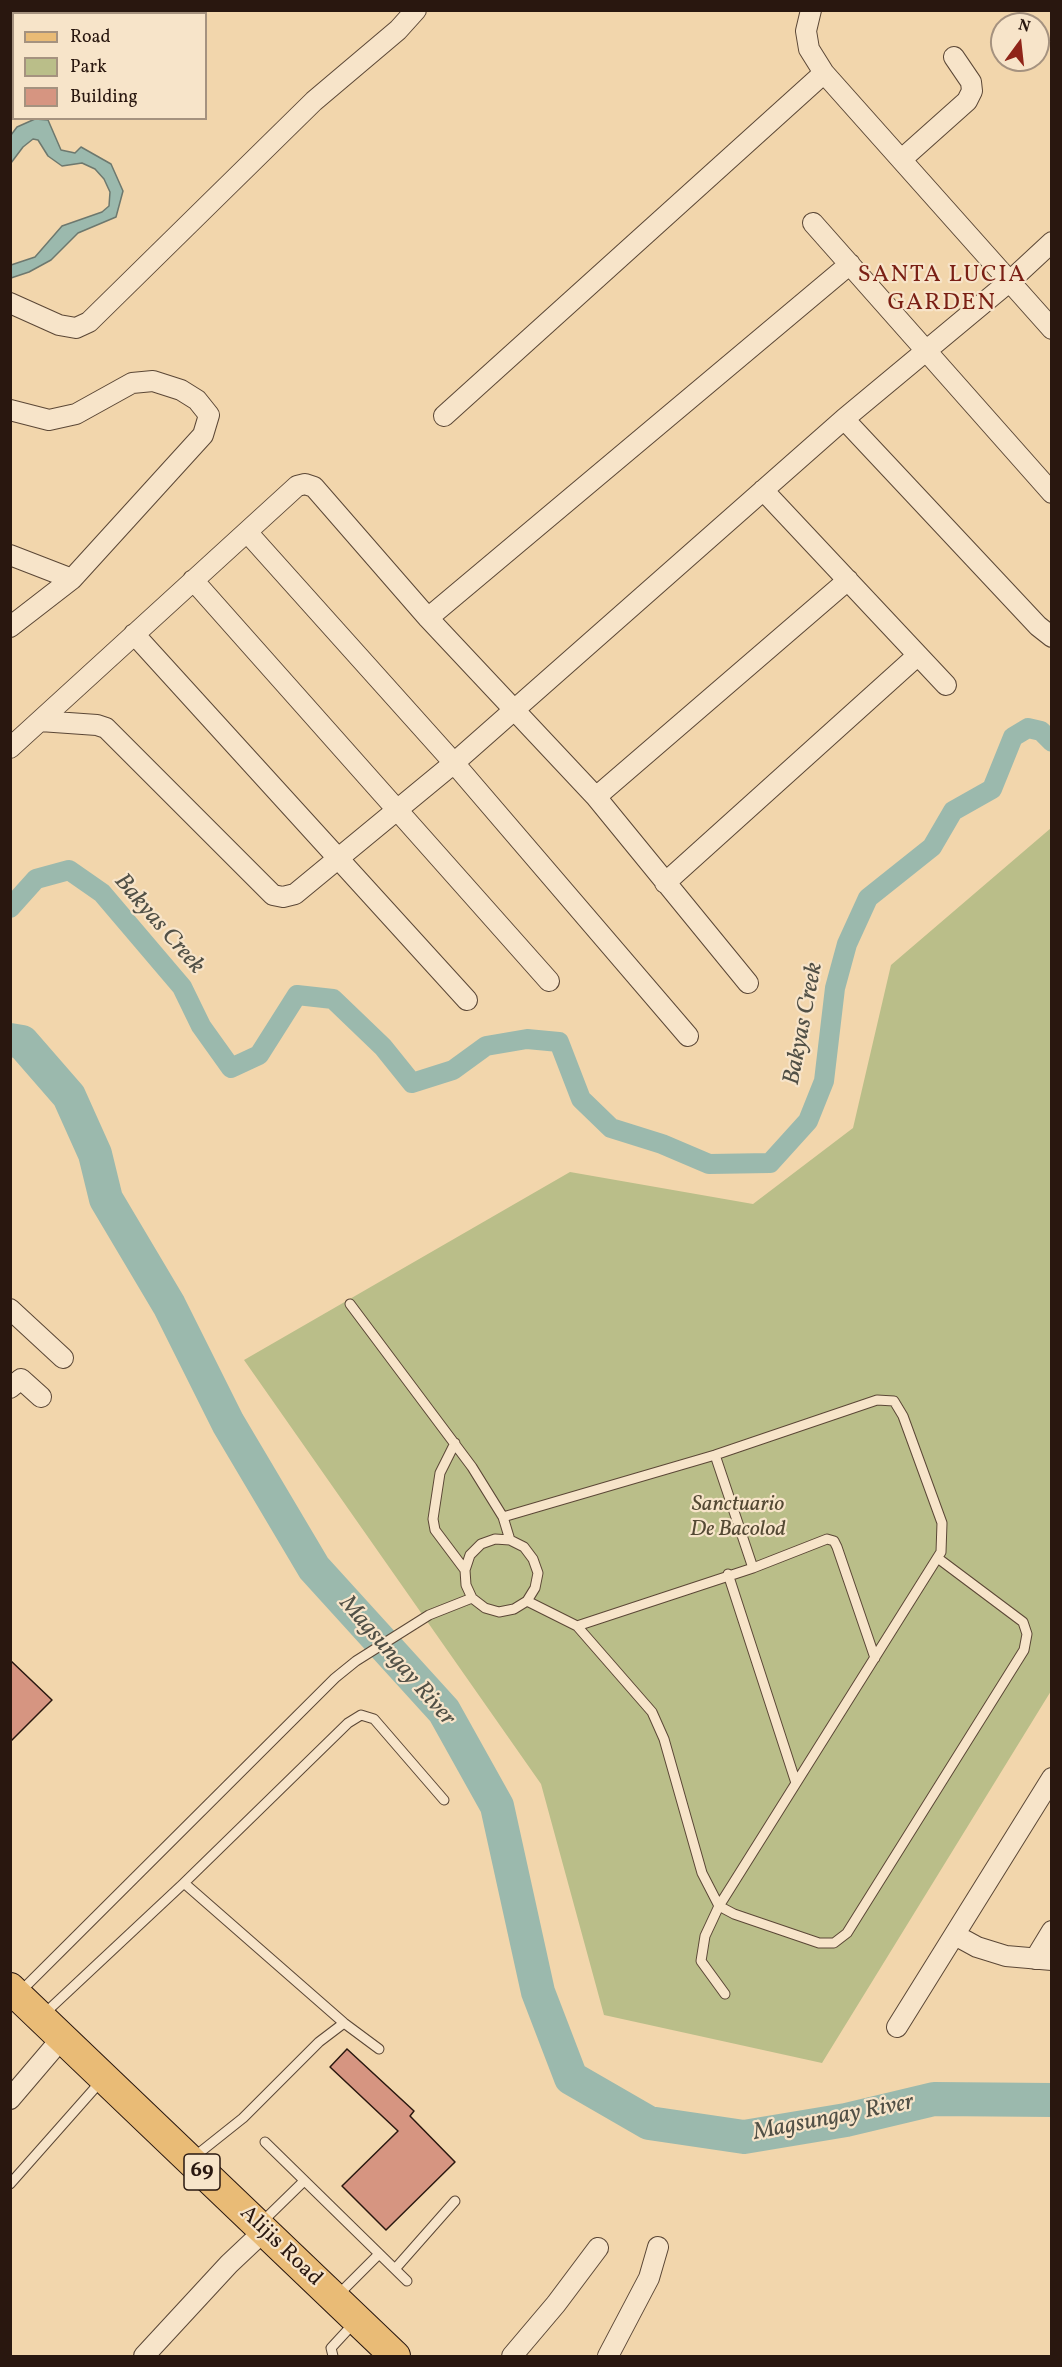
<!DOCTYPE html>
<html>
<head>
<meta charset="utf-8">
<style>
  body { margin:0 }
  #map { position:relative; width:1062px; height:2367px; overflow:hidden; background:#f2d6ac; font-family:Vollkorn,serif }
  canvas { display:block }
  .frame { position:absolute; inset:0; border:12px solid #29170f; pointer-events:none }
  .legend { position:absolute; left:12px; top:12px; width:195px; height:108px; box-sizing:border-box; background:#f7e4c9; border:2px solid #a5927f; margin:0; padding:8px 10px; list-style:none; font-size:18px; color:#29170f }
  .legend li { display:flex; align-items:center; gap:12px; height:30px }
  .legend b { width:30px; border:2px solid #a5927f }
  .north { position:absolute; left:990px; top:12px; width:60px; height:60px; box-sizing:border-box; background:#f7e4c9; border:2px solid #a5927f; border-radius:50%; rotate:15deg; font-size:16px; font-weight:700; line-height:24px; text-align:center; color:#29170f }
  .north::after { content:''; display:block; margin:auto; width:21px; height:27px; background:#8f2418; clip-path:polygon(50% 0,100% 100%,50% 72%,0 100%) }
</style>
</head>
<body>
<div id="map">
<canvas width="1062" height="2367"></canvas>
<div class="frame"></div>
<ul class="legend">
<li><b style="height:8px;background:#e9bb76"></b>Road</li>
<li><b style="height:16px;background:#babe89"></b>Park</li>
<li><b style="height:16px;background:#d69581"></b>Building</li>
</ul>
<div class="north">N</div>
</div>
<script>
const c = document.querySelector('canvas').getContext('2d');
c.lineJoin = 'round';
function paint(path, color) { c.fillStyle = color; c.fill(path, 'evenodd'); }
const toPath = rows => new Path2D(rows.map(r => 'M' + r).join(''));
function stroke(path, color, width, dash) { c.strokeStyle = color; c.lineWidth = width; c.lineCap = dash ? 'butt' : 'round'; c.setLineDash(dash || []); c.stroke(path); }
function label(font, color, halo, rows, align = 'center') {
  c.font = font + ' Vollkorn,serif'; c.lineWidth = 4.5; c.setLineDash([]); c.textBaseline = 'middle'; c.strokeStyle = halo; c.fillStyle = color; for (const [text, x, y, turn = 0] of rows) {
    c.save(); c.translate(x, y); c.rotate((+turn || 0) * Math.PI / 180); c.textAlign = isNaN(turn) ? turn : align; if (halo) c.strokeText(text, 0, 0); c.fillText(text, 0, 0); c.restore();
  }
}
paint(toPath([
  [1051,828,1051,1691,822,2063,604,2015,541,1784,244,1360,570,1172,753,1204,853,1128,891,965]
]), '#babe89');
const water = toPath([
  [35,119,48,120,61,150,75,153,81,147,111,164,123,191,116,217,78,233,51,260,29,272,11,278,11,265,35,257,62,226,102,212,109,206,110,192,104,179,95,169,82,163,62,166,48,156,38,140,33,139,23,147,11,163,11,135,17,127,35,119]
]);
paint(water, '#9bb9ad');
stroke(water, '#6d786e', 1.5);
stroke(toPath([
  [10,908,36,879,69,870,102,893,182,987,201,1026,231,1068,259,1055,297,995,333,999,383,1047,412,1083,453,1070,486,1046,527,1039,559,1042,581,1099,611,1128,662,1144,709,1164,770,1163,808,1121,824,1081,835,988,847,944,868,898,932,847,953,811,992,789,1013,737,1028,728,1041,731,1052,742]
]), '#9bb9ad', 20);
stroke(toPath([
  [10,1040,22,1042,69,1096,95,1154,106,1199,169,1305,228,1423,314,1568,444,1711,497,1806,538,1992,571,2078,649,2123,744,2137,846,2120,934,2099,1052,2100]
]), '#9bb9ad', 34);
const building = toPath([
  [10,1660,52,1700,10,1742,10,1660],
  [347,2049,414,2111,410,2116,455,2162,386,2230,342,2186,398,2131,330,2067,347,2049]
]);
paint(building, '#d69581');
stroke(building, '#29170f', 1.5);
const lane = toPath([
  [350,1304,472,1467,503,1517,510,1540],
  [455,1443,440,1473,433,1519,435,1530,465,1570,466,1585,472,1598,485,1608,499,1612,514,1609,527,1601,535,1588,538,1573,533,1559,524,1547,510,1540,495,1539,481,1544,470,1555,465,1570],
  [715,1455,753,1568],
  [503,1517,715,1455,877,1400,894,1401,903,1416,942,1523,941,1552,719,1906,705,1936,701,1961,725,1994],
  [728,1574,796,1783],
  [527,1601,577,1626,652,1712,664,1739,702,1873,719,1906,734,1914,819,1943,834,1943,847,1933,1024,1650,1027,1634,1023,1622,939,1559],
  [577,1626,753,1568,827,1539,834,1541,837,1547,875,1658],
  [184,1883,348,1723,361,1715,374,1719,444,1800],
  [21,1991,335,1678,356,1661,429,1615,472,1598],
  [44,2014,184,1883,344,2023,379,2049],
  [265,2142,407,2281],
  [194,2157,243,2118,319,2042,344,2023],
  [10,2184,102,2080],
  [262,2222,303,2182],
  [395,2269,455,2201],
  [338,2295,379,2254],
  [333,2356,331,2348,355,2322]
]);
const street = toPath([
  [811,10,806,31,809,49,824,73,1052,329],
  [902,159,967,101,972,91,971,82,954,57],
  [813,223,1052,493],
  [10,303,59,325,76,328,89,322,314,101,398,30,416,10],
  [10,410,49,420,76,414,132,383,153,381,181,390,197,400,209,415,203,435,72,579,10,627],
  [444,416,824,73],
  [844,419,1038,626,1052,637],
  [763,490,946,685],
  [247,532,454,763,688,1036],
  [10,555,72,579],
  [193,580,549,981],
  [428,618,850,264],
  [134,634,467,1000],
  [40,721,97,725,106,728,273,895,283,897,295,894,454,763,844,419,1010,281,1052,242],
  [10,748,297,486,305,484,314,487,428,618,596,797,748,983],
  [596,797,848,580],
  [665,883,917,656],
  [10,1309,63,1358],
  [10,1388,21,1379,41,1397],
  [955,1935,977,1947,1006,1956,1052,1960],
  [1035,1959,1052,1931],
  [897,2027,1052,1778],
  [10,2099,62,2038],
  [144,2356,229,2264,264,2231],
  [512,2356,556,2304,598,2248],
  [608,2356,649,2278,658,2247]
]);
const primary = toPath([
  [10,1988,395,2356]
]);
stroke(lane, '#5b4736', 11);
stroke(street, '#5b4736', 22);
stroke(primary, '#29170f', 32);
stroke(lane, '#f7e4c9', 9);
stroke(street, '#f7e4c9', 20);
stroke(primary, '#e9bb76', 30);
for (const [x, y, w] of [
  [202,2172,36]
]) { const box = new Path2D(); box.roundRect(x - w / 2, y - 18, w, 36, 4.5); c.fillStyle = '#f7e4c9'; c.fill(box); stroke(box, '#29170f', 1.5); }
label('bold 21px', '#29170f', null, [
  ["69",202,2172]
]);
label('italic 22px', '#544934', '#f7e4c9', [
  ["Sanctuario",738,1506],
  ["De Bacolod",738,1531]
]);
label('22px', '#29170f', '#f7e4c9', [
  ["Alijis Road",280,2247,44]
]);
c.letterSpacing = '1.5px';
label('24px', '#7a1f14', '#f7e4c9', [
  ["SANTA LUCIA",942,277],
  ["GARDEN",942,305]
]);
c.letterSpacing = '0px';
label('italic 24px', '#515046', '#f7e4c9', [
  ["Bakyas Creek",158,925,49],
  ["Bakyas Creek",805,1024,-79],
  ["Magsungay River",396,1662,49],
  ["Magsungay River",834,2119,-11]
]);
</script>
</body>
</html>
